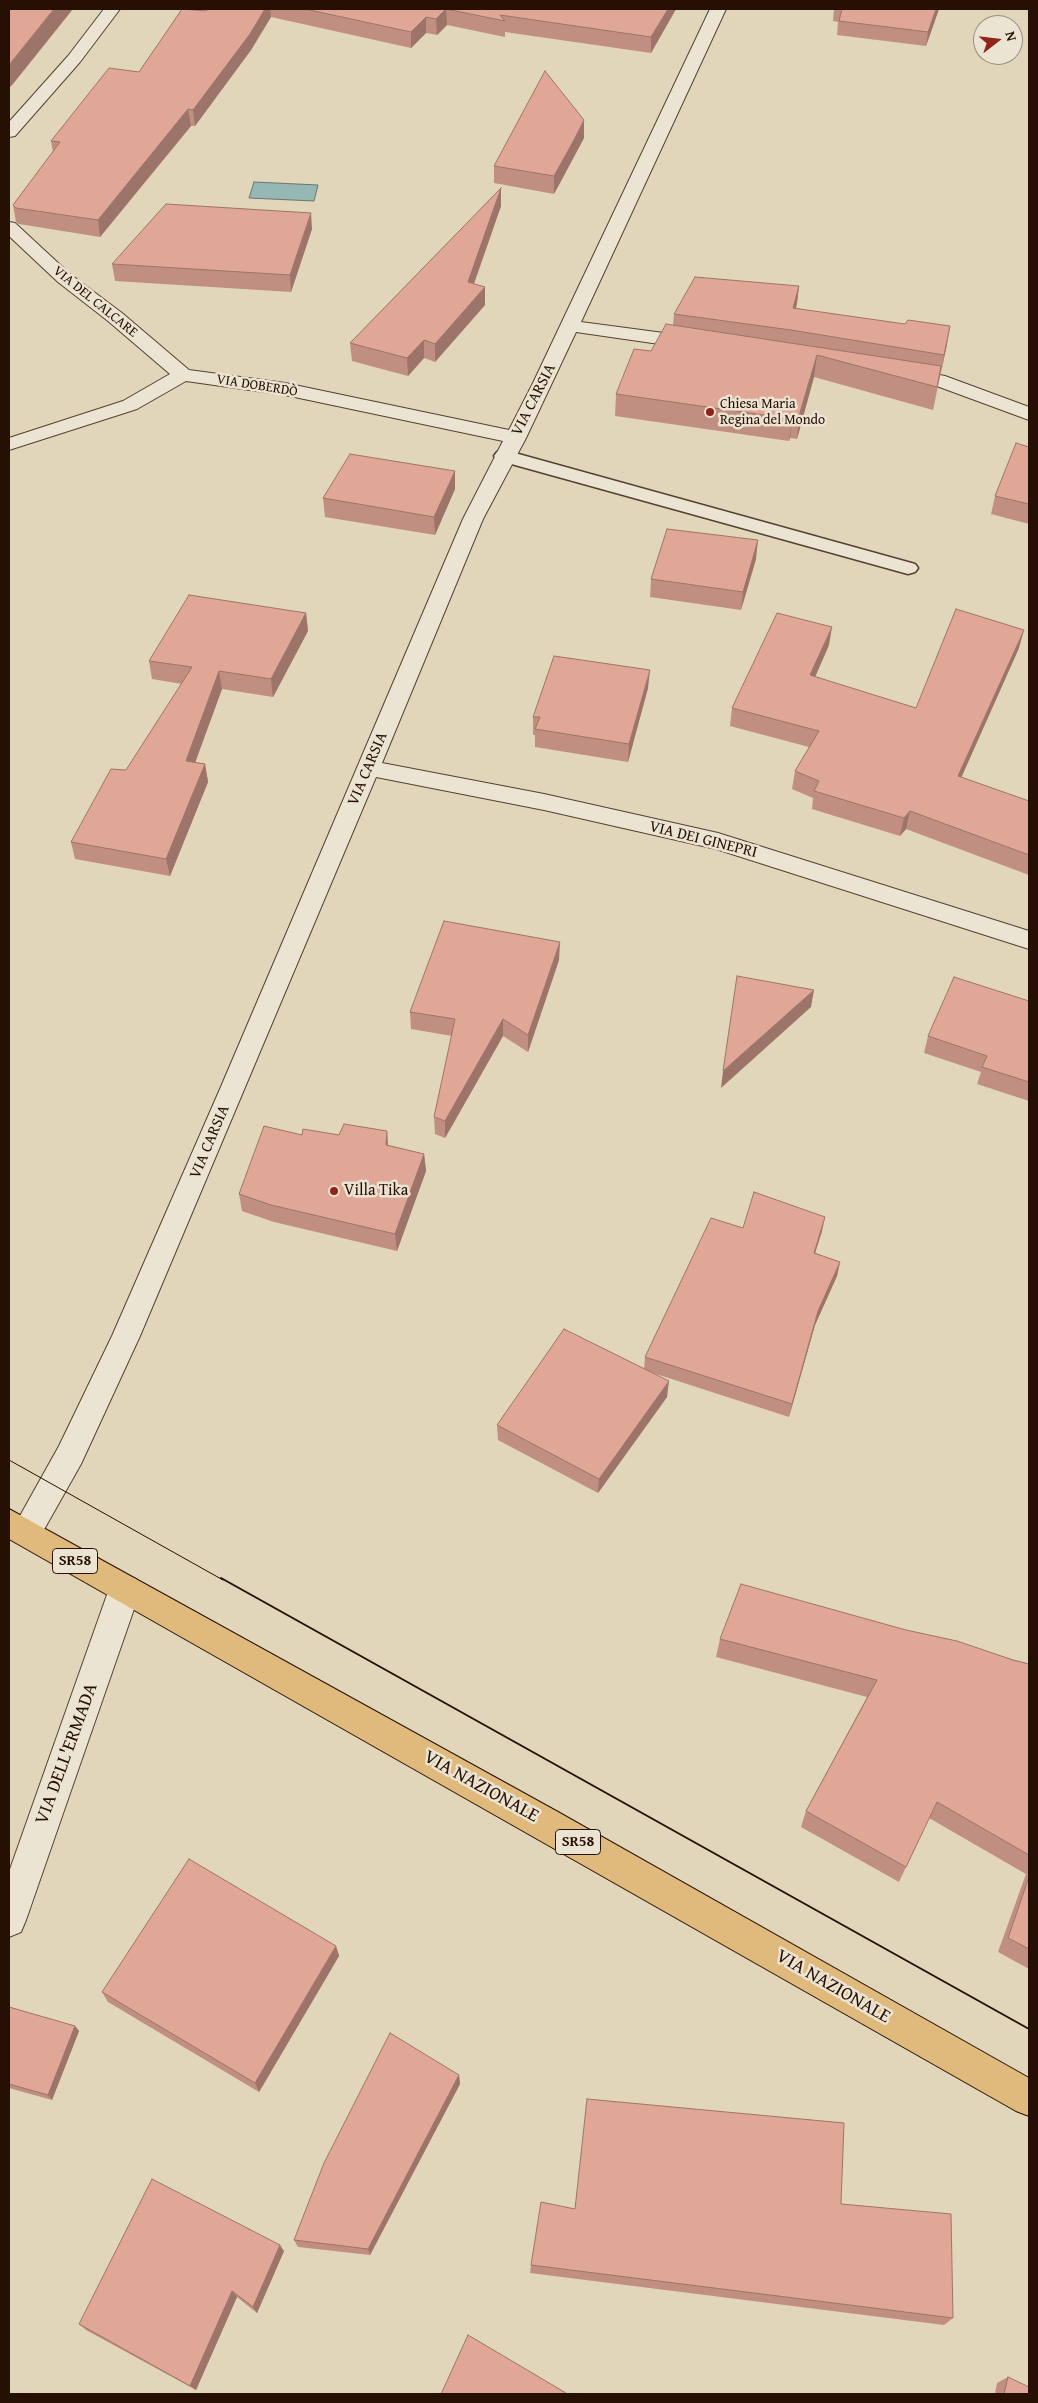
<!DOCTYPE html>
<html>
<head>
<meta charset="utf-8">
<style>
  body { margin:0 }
  #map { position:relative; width:1038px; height:2403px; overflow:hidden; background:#e1d5ba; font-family:"Gentium Book Plus",serif }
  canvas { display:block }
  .frame { position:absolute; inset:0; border:10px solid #261003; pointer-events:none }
  .north { position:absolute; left:973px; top:15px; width:50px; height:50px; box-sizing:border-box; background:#ece4d2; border:1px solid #9d8f7f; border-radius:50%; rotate:74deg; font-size:14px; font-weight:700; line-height:20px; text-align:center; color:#261003 }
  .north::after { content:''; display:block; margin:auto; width:18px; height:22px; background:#8f2418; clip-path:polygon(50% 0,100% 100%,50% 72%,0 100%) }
</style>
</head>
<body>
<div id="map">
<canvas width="1038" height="2403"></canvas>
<div class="frame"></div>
<div class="north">N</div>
</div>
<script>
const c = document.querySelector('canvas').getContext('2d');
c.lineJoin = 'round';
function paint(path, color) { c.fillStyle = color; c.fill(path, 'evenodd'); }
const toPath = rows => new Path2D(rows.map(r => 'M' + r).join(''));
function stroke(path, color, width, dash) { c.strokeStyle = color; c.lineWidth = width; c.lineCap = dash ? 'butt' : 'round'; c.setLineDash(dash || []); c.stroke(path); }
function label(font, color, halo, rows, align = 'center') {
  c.font = font + ' "Gentium Book Plus",serif'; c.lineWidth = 5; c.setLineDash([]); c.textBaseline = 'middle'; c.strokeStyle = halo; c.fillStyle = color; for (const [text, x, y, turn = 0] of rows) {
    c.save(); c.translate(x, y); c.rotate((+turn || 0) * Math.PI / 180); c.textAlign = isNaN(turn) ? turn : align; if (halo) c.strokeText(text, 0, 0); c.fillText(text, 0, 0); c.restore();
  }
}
const water = toPath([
  [254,182,318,185,314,201,249,198,254,182]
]);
paint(water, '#95b8b5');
stroke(water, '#69756e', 1);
const lane = toPath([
  [504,450,915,564,918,568,915,572,908,574,497,460,494,456,497,452,504,450]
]);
const street = toPath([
  [104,9,120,9,80,62,15,136,9,137,9,122,68,56,104,9],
  [710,9,726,9,581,322,694,337,701,339,703,343,701,347,694,349,576,332,526,438,483,519,382,763,544,794,718,833,1029,931,1029,949,716,849,544,810,376,777,140,1336,81,1464,37,1542,26,1546,15,1542,11,1532,59,1446,112,1336,220,1089,463,519,503,441,285,395,186,381,137,409,9,450,9,438,123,401,170,374,108,321,58,282,9,236,9,222,15,223,70,274,122,313,189,370,285,383,509,430,533,383,710,9],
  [903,368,945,376,1029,407,1029,420,934,385,896,378,893,374,896,370,903,368],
  [125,1575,136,1579,141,1589,26,1920,21,1932,9,1937,9,1872,109,1589,114,1579,125,1575]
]);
const primary = toPath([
  [9,1509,558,1812,1029,2078,1029,2116,1016,2111,9,1539,9,1509]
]);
stroke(lane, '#554131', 3);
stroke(street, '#554131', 2);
stroke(primary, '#261003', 2);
paint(lane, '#ece4d2');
paint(street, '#ece4d2');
paint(primary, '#e0ba7d');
stroke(toPath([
  [9,1460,223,1580]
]), '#261003', 1);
stroke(toPath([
  [221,1578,1029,2029]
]), '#261003', 2);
paint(toPath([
  [208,9,676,9,651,53,505,32,505,37,447,25,437,35,426,33,411,48,271,17,251,50,195,126,191,126,100,237,19,224,16,222,13,205,53,152,51,141,139,72],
  [834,9,939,9,926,46,837,35,838,22,833,21],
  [584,138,554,194,494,183,494,166],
  [501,188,501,206,474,284,485,287,485,305,435,362,424,358,408,376,352,361,350,343],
  [312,229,291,292,115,281,112,264],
  [799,286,796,308,947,344,933,410,814,377,797,439,790,438,789,441,615,416,616,394,673,325,674,314],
  [1029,447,1029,524,991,514,995,496],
  [455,489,435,535,325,517,323,498],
  [756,559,741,610,650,597,651,579],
  [306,613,308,631,273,697,222,689,195,763,205,764,208,782,170,876,75,859,71,842,126,770,182,684,152,679,149,661],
  [829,645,815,677,916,708,1019,648,961,777,1029,801,1029,875,906,829,900,836,812,809,813,798,792,789,795,771,809,747,730,726,732,708],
  [648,688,628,762,535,747,535,735,533,735,533,717],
  [559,960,528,1052,503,1036,445,1138,435,1134,434,1117,452,1036,411,1029,410,1012],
  [1029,1001,1029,1101,977,1084,981,1072,924,1053,928,1036],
  [387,1131,388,1145,424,1154,426,1171,397,1251,274,1222,242,1211,239,1194,302,1135,339,1135],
  [743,1228,822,1231,815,1253,840,1262,837,1276,815,1325,789,1417,650,1372,667,1397,598,1493,498,1440,497,1425,644,1369,645,1357],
  [906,1630,1029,1664,1029,1969,998,1952,1026,1874,929,1818,899,1882,801,1827,806,1811,867,1697,716,1657,720,1639],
  [336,1946,339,1956,259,2092,108,2002,102,1992],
  [9,2007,75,2026,79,2031,52,2100,9,2088],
  [459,2075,460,2084,370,2255,298,2247,294,2240],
  [841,2204,953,2318,944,2325,530,2273,531,2265],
  [284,2251,257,2313,237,2297,196,2390,86,2330,79,2324],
  [1008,2377,1029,2394,995,2394,997,2383]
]), '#c18f81');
paint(toPath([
  [54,9,73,9,13,84,9,88,9,65],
  [265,9,270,9,271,17,251,50,195,126,193,110],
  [446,9,447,25,437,35,436,19],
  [668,9,676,9,651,53,651,37],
  [936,9,939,9,926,46,928,32],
  [426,17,426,33,411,48,411,32],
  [188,109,191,126,100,237,98,220],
  [584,120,584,138,554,194,554,176],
  [501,188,501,206,468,300,468,282],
  [311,213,312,229,291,292,290,275],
  [799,286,797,304,791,326,793,308],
  [485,287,485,305,435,362,435,344],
  [950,326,947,344,941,373,944,355],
  [424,340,424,358,408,376,407,358],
  [817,355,814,377,797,439,799,416],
  [793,416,790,438,789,441,792,419],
  [455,471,455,489,435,535,434,517],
  [758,540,756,559,741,610,743,592],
  [306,613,308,631,273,697,271,679],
  [832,627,829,645,808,693,810,675],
  [1024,630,1019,648,954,794,958,776],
  [650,670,648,688,628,762,629,744],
  [219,671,222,689,189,779,186,761],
  [205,764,208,782,170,876,166,859],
  [910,811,906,829,900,836,904,818],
  [560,942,559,960,528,1052,528,1035],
  [814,990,811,1007,721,1088,723,1071],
  [503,1019,503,1036,445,1138,445,1121],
  [387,1131,388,1148,386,1145],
  [424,1154,426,1171,397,1251,395,1234],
  [825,1217,822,1231,811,1266,814,1253],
  [840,1262,837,1276,815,1325,789,1417,792,1404,818,1311],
  [669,1381,667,1397,598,1493,599,1479],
  [336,1946,339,1956,259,2092,255,2083],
  [75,2026,79,2031,52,2100,48,2095],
  [459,2075,460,2084,370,2255,368,2249],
  [280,2245,284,2251,257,2313,253,2307],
  [232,2291,237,2297,196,2390,190,2386]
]), '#9d7469');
const building = toPath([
  [9,9,54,9,9,65,9,9],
  [182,9,206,11,208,9,265,9,250,34,193,110,188,109,98,220,16,208,13,205,60,142,51,141,109,68,139,72,182,9],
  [305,9,668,9,651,37,500,15,505,21,446,9,436,19,426,17,411,32,305,9],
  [842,9,936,9,928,32,839,21,842,9],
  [545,71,584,120,574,140,554,176,494,166,545,71],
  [501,188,468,282,485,287,435,344,424,340,407,358,350,343,501,188],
  [166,204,311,213,290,275,112,264,166,204],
  [695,277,799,286,793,308,905,324,908,320,950,326,944,355,791,330,674,314,695,277],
  [666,324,941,366,937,387,817,355,799,416,793,416,792,419,616,394,634,349,651,351,666,324],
  [1016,443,1029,447,1029,504,995,496,1016,443],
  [350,454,455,471,434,517,323,498,350,454],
  [667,529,758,540,743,592,651,579,667,529],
  [189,595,306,613,271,679,219,671,186,761,205,764,166,859,71,842,111,769,126,770,192,667,149,661,189,595],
  [956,609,1024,630,958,776,1029,801,1029,855,910,811,904,818,814,791,819,781,795,771,819,731,732,708,777,613,832,627,810,675,916,708,956,609],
  [554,656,650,670,629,744,535,729,540,717,533,717,554,656],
  [444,921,560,942,528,1035,503,1019,445,1121,434,1117,455,1019,410,1012,444,921],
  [737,976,814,990,723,1071,737,976],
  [954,977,1029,1001,1029,1082,982,1067,987,1056,928,1036,954,977],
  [344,1124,387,1131,386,1145,424,1154,395,1234,271,1205,239,1194,264,1126,302,1135,303,1129,339,1135,344,1124],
  [754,1192,825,1217,814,1253,840,1262,818,1311,792,1404,645,1357,711,1218,743,1228,754,1192],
  [564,1329,669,1381,599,1479,497,1425,564,1329],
  [741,1584,906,1630,957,1641,1013,1660,1029,1664,1029,1855,937,1802,906,1867,806,1811,877,1680,720,1639,741,1584],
  [189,1859,336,1946,255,2083,102,1992,189,1859],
  [1029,1877,1029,1949,1008,1938,1029,1877],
  [9,2007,75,2026,48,2095,9,2084,9,2007],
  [390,2033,459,2075,368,2249,294,2240,324,2163,390,2033],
  [587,2099,844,2123,841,2204,951,2214,953,2318,531,2265,541,2202,575,2209,587,2099],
  [152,2179,280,2245,253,2307,232,2291,190,2386,79,2324,152,2179],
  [468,2335,566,2393,566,2394,441,2394,468,2335],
  [1008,2377,1029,2387,1029,2394,1004,2394,1008,2377]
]);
paint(building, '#e0a696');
stroke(building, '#9d7469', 1);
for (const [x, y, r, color] of [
  [710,412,5,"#8f2418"],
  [334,1191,5,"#8f2418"]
]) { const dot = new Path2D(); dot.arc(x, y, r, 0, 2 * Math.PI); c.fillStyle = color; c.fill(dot); stroke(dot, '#ece4d2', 2); }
label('14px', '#261003', '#ece4d2', [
  ["VIA DEL CALCARE",95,302,39],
  ["VIA DOBERDÒ",257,386,9]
]);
label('14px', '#261003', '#ece4d2', [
  ["Chiesa Maria",720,404],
  ["Regina del Mondo",720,420]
], 'left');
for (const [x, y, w] of [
  [75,1561,45],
  [578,1842,45]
]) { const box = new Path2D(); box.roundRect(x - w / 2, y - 12.5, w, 25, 4); c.fillStyle = '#ece4d2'; c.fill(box); stroke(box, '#261003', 1); }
label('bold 15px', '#261003', null, [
  ["SR58",75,1561],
  ["SR58",578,1842]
]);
label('16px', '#261003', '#ece4d2', [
  ["VIA CARSIA",534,400,-63],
  ["VIA CARSIA",368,769,-67],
  ["VIA DEI GINEPRI",703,840,14],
  ["VIA CARSIA",210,1142,-67]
]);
label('16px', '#261003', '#ece4d2', [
  ["Villa Tika",344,1191]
], 'left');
label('19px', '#261003', '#ece4d2', [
  ["VIA DELL'ERMADA",67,1754,-70],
  ["VIA NAZIONALE",481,1787,29],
  ["VIA NAZIONALE",833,1987,30]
]);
</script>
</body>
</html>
